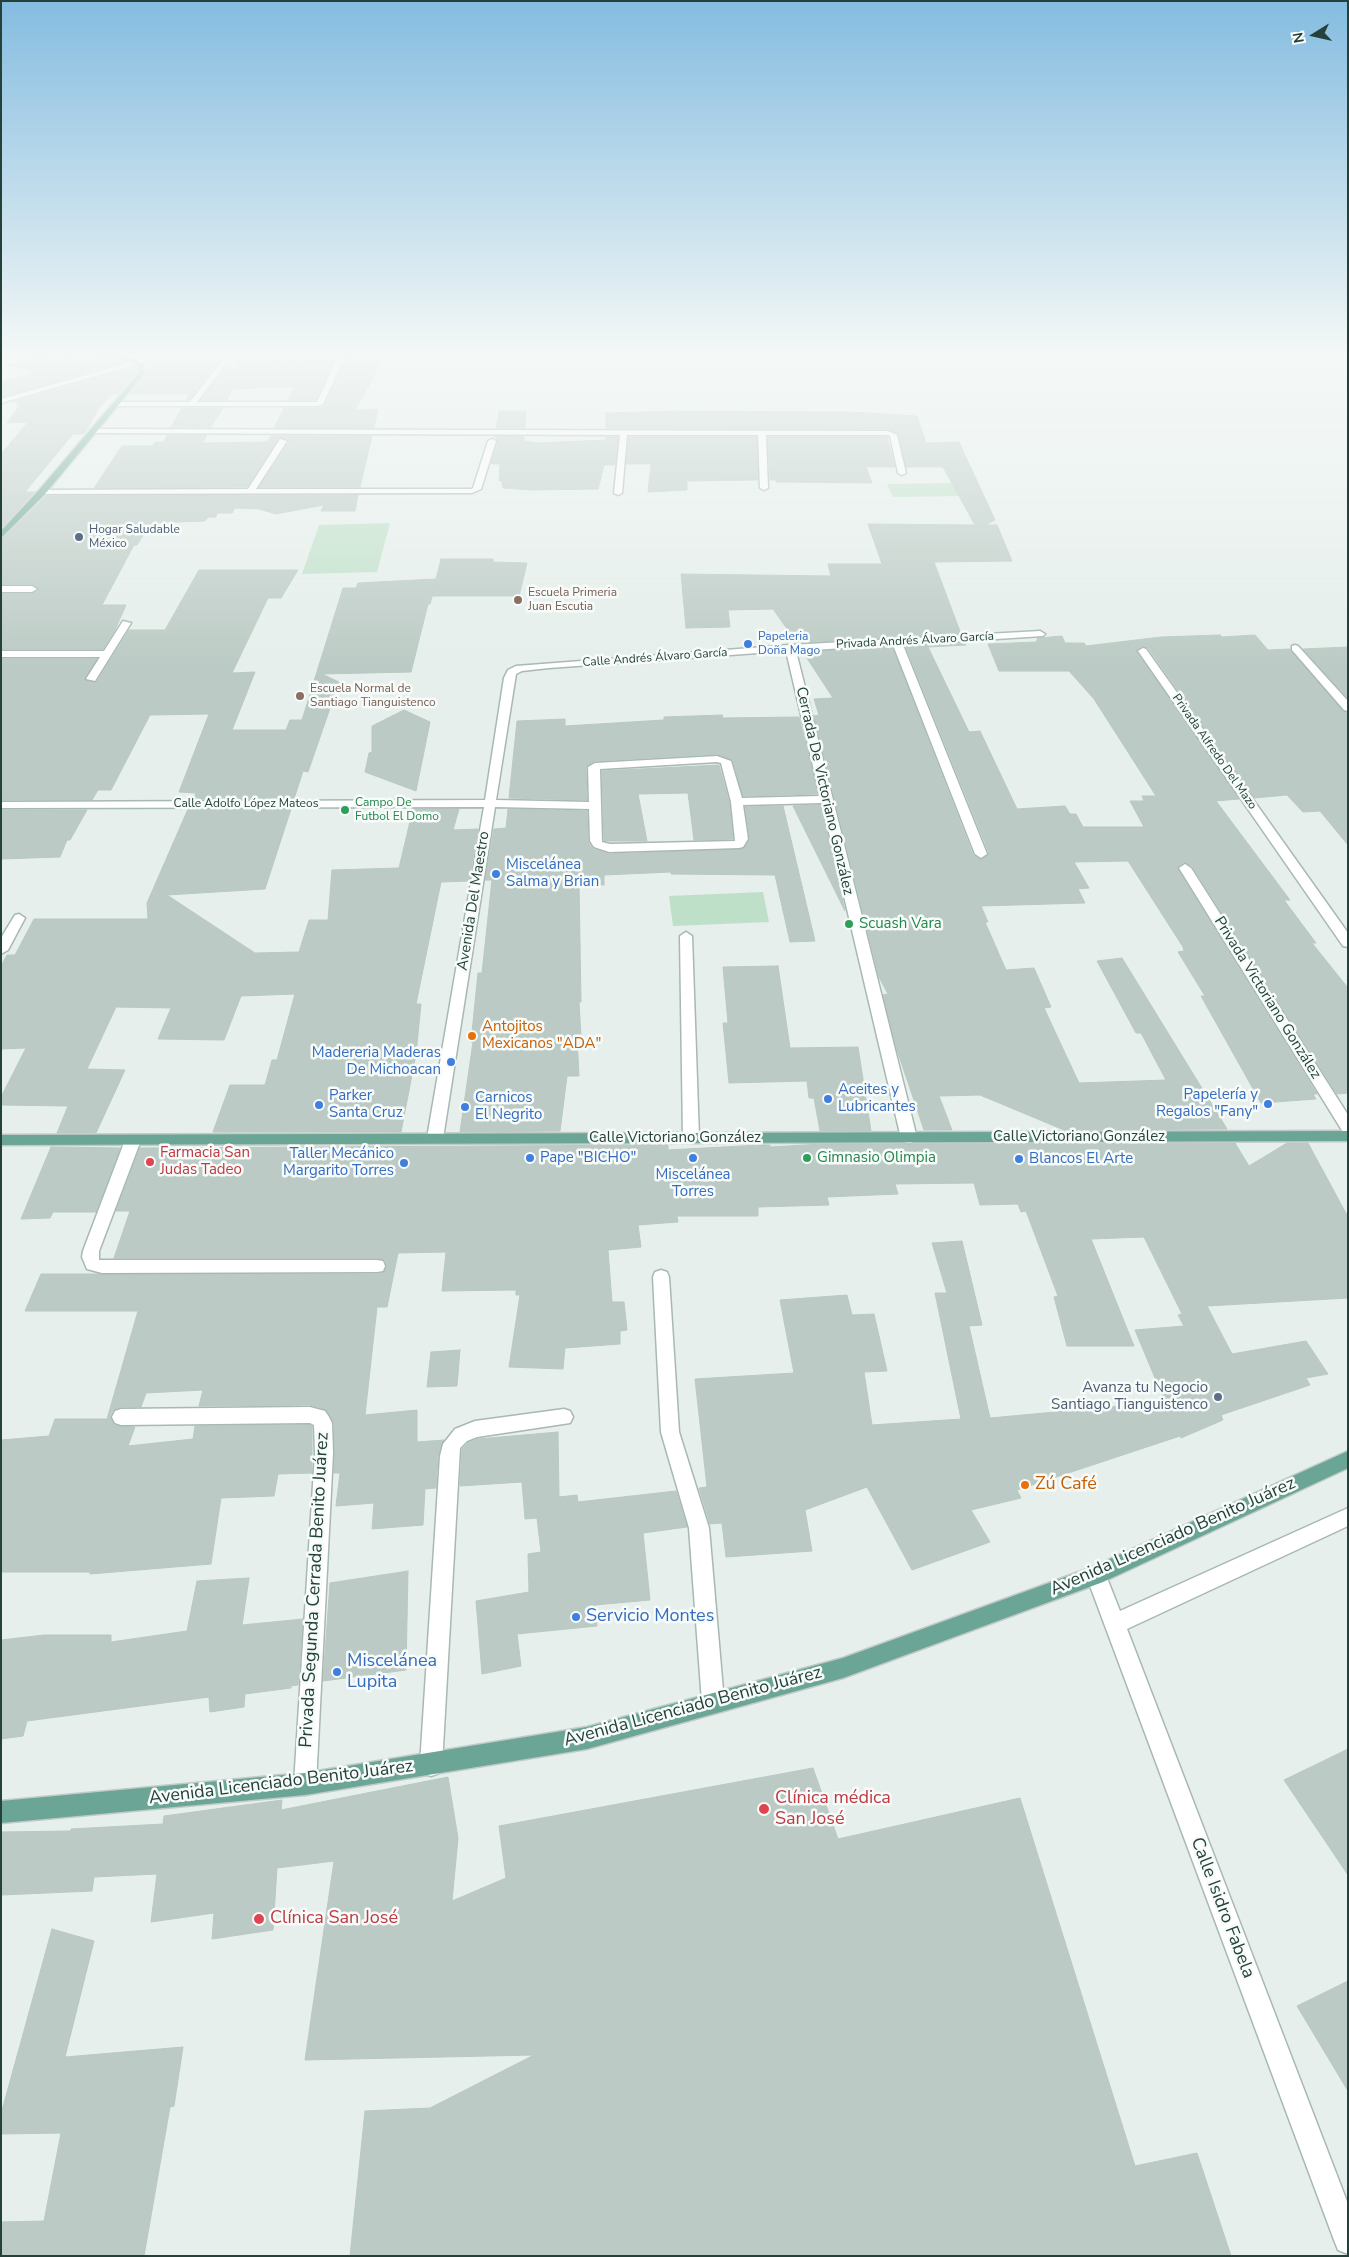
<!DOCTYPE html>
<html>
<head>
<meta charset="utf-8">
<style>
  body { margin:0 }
  #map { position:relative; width:1349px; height:2257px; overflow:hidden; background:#e6efeb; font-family:"Nunito Sans",sans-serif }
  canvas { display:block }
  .frame { position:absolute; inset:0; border:2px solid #24423a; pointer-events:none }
  .north { position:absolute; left:1289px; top:10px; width:50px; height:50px; -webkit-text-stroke:4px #f7fbf9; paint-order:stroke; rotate:260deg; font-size:14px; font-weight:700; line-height:20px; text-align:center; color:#24423a }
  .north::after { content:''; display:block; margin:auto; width:18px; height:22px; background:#24423a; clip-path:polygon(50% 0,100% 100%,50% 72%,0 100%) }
</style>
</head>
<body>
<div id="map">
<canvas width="1349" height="2257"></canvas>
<div class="frame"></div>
<div class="north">N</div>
</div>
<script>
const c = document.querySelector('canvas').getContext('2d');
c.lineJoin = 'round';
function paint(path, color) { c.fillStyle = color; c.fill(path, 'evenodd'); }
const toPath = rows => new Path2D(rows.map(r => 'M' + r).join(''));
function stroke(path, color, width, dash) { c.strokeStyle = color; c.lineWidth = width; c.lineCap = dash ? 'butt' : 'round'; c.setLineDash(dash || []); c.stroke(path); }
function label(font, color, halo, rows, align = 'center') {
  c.font = font + ' "Nunito Sans",sans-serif'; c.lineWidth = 5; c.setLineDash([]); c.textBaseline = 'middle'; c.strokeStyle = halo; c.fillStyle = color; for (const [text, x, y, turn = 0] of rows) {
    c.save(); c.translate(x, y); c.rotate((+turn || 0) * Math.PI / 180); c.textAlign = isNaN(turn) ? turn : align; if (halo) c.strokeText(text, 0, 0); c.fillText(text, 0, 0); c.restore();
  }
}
paint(toPath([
  [960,483,966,496,893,497,887,484],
  [390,523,377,572,302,574,319,525],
  [763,892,769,922,673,926,669,896]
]), '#bfe0c8');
const building = toPath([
  [50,352,61,352,83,360,100,355,125,362,1,397,1,382,36,372,7,365,50,352],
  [349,352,382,352,374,377,355,410,378,409,374,428,274,428,284,408,319,408,324,406,349,352],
  [158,360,208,361,217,364,189,400,186,400,189,394,130,394,145,375,146,369,149,370,158,360],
  [334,361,316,400,288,400,294,387,233,389,227,400,201,400,226,366,235,369,236,363,334,361],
  [136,367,136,373,118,394,112,394,99,408,84,434,73,434,25,492,35,492,1,528,1,454,28,422,7,423,20,405,16,405,19,402,12,402,136,367],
  [182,408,223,408,211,427,171,427,182,408],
  [499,411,526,411,525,428,496,428,499,411],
  [675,411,849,412,917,416,926,443,959,442,995,520,986,525,997,525,1012,561,934,562,961,634,797,643,773,609,728,610,730,627,686,628,681,574,831,576,828,564,882,564,868,524,975,525,943,467,906,467,899,435,889,429,606,428,606,413,675,411],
  [167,435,207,435,202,443,267,442,271,436,372,436,360,487,259,487,289,442,288,439,281,437,247,487,94,488,122,446,153,446,155,442,164,442,167,435],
  [495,436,524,437,524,441,537,443,606,440,606,437,618,437,615,465,604,465,598,489,532,490,503,488,502,481,499,481,500,464,491,464,498,442,495,436],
  [629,437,756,437,758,480,687,481,687,490,648,492,651,464,626,464,629,437],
  [768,437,887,437,895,467,866,467,872,483,776,482,776,480,770,480,768,437],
  [358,495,355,511,321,511,324,505,276,514,259,509,235,508,232,513,217,513,216,517,208,517,205,521,151,523,137,545,134,545,102,605,126,605,115,630,103,649,1,649,1,594,32,594,39,590,32,584,1,584,1,540,46,496,358,495],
  [441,559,493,559,493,562,527,563,519,596,433,596,436,583,430,604,428,604,411,672,322,674,339,682,308,772,303,771,294,799,193,799,196,793,179,792,209,714,150,715,111,790,98,790,92,800,1,800,1,659,97,659,84,680,96,683,129,630,165,630,199,570,298,570,281,598,268,598,232,673,255,672,232,730,286,730,290,720,302,720,343,588,356,588,358,583,436,579,441,559],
  [1220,635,1222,637,1255,635,1268,650,1290,649,1343,711,1348,713,1348,845,1320,811,1303,812,1287,795,1254,798,1148,648,1142,646,1136,651,1239,799,1216,801,1290,900,1284,900,1316,943,1312,943,1348,988,1348,1093,1337,1094,1192,866,1184,862,1177,868,1317,1094,1313,1094,1316,1099,1261,1103,1201,996,1205,996,1178,952,1184,951,1183,947,1128,861,1074,862,1089,888,1078,889,1085,903,981,906,988,922,985,922,1006,970,1034,968,1051,1007,1044,1008,1079,1083,1166,1080,1141,1033,1136,1033,1097,961,1122,958,1227,1129,1064,1130,980,1095,939,1096,952,1130,924,1130,897,1050,883,995,888,994,879,977,814,716,819,715,814,699,833,698,803,652,892,647,973,855,982,860,989,853,906,647,965,643,966,645,928,647,969,732,980,731,1017,809,1065,806,1070,814,1076,814,1083,827,1144,827,1130,801,1144,801,1142,796,1156,796,1094,699,1069,671,999,671,988,644,1036,642,1038,638,1062,636,1065,643,1084,643,1086,646,1161,637,1220,635],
  [1348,647,1348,698,1303,649,1348,647],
  [404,710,430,722,416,791,365,772,369,753,372,752,372,726,404,710],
  [722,715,723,718,799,717,818,794,743,796,733,760,717,754,595,761,586,767,587,800,509,798,517,721,565,719,565,726,664,720,664,717,722,715],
  [719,765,729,802,733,839,694,840,688,793,638,794,647,841,604,841,602,771,719,765],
  [821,805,845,911,793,806,821,805],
  [783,806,815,941,790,942,775,875,671,874,671,872,604,875,604,885,579,885,581,1002,579,1002,581,1037,577,1037,579,1076,567,1076,560,1131,460,1132,473,1042,471,1042,478,973,482,973,492,880,485,880,494,829,506,828,508,809,587,811,588,842,593,849,609,854,743,849,750,839,745,807,783,806],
  [188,809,291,809,265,889,167,895,255,953,299,952,309,920,328,920,332,870,399,868,413,809,459,809,453,830,478,829,469,881,441,882,416,1004,421,1004,416,1054,401,1132,213,1132,230,1085,265,1085,272,1060,277,1060,295,994,241,996,224,1040,158,1039,171,1008,116,1007,87,1069,125,1070,96,1133,57,1133,68,1106,1,1105,1,1097,26,1048,1,1049,1,966,7,955,15,955,34,919,148,919,147,903,188,809],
  [1,810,87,810,70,840,67,840,60,857,1,859,1,810],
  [778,966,790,1048,858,1047,871,1131,820,1131,814,1098,809,1098,807,1081,729,1083,723,1023,728,1023,723,967,778,966],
  [1235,1143,1249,1166,1287,1143,1308,1143,1348,1217,1348,1298,1207,1306,1232,1354,1306,1341,1328,1374,1306,1378,1310,1385,1221,1415,1223,1420,1181,1438,1180,1436,1017,1490,1021,1498,971,1510,990,1542,912,1570,867,1487,805,1510,812,1551,726,1557,722,1523,710,1524,699,1488,707,1487,695,1379,794,1373,780,1300,847,1295,852,1315,874,1314,887,1371,864,1372,872,1425,961,1419,935,1293,947,1293,932,1243,962,1241,982,1325,969,1326,990,1418,1165,1402,1135,1330,1184,1326,1178,1315,1182,1314,1144,1237,1091,1239,1134,1346,1067,1346,1054,1297,1058,1296,1026,1211,1021,1212,1018,1204,980,1205,974,1183,895,1184,898,1194,827,1197,829,1205,758,1207,758,1216,677,1216,678,1222,638,1225,641,1247,608,1250,612,1302,624,1302,627,1330,620,1331,620,1344,565,1348,563,1369,509,1367,520,1295,516,1295,516,1290,442,1291,446,1252,398,1253,387,1307,377,1307,365,1415,417,1410,417,1442,444,1440,438,1456,436,1488,425,1489,423,1525,372,1529,374,1503,336,1506,340,1473,334,1473,334,1423,325,1409,310,1405,199,1406,203,1390,146,1393,141,1407,120,1407,113,1410,110,1416,114,1425,135,1427,128,1446,193,1439,195,1426,310,1425,312,1426,312,1473,278,1474,274,1496,221,1498,211,1564,90,1574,90,1572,1,1572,1,1440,49,1436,55,1419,107,1419,138,1311,25,1311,41,1274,377,1274,383,1273,387,1267,385,1260,377,1258,114,1258,130,1211,116,1211,140,1148,668,1145,668,1150,760,1145,770,1145,770,1147,822,1144,1235,1143],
  [51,1147,120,1148,96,1212,53,1212,50,1218,21,1219,51,1147],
  [460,1350,457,1386,427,1387,431,1352,460,1350],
  [558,1432,559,1497,577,1495,578,1502,676,1491,687,1527,643,1533,650,1600,595,1605,597,1626,517,1634,521,1666,482,1674,476,1601,529,1592,528,1554,541,1552,537,1518,525,1519,522,1482,460,1486,462,1449,468,1443,478,1439,558,1432],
  [408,1571,406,1670,323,1681,330,1583,408,1571],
  [249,1578,242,1625,303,1619,298,1685,291,1686,291,1688,245,1694,244,1707,210,1712,209,1697,27,1721,23,1736,1,1739,1,1640,44,1635,111,1635,111,1642,187,1631,197,1581,249,1578],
  [1348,1749,1348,1875,1284,1780,1348,1749],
  [813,1768,838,1839,1020,1798,1135,2166,1197,2153,1231,2256,350,2256,365,2111,430,2108,534,2055,305,2060,334,1861,277,1868,273,1930,212,1939,214,1913,151,1922,157,1874,94,1877,92,1891,1,1895,1,1832,71,1831,71,1829,163,1824,164,1816,282,1800,281,1810,448,1777,458,1838,452,1901,506,1878,499,1826,813,1768],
  [52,1929,94,1941,65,2057,183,2047,174,2106,170,2107,144,2256,1,2256,1,2222,44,2221,61,2133,1,2134,1,2114,52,1929],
  [1348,1981,1348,2091,1297,2006,1348,1981]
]);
paint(building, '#bbcac4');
stroke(building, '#b8c9c2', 1);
const minor = toPath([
  [1,352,9,352,1,355,1,352],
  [168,352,179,352,1,403,1,399,168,352],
  [341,352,347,352,323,404,319,406,116,406,112,404,116,402,190,402,222,361,230,357,339,355,341,352],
  [337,359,317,402,197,402,226,363,231,361,337,359],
  [93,429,888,431,897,435,906,473,902,475,898,473,890,436,887,435,766,435,768,488,764,490,760,488,758,435,627,435,622,493,618,495,614,493,620,435,90,433,90,429,93,429],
  [280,439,287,441,256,489,471,489,473,488,488,441,492,439,496,441,481,489,472,493,42,494,38,492,42,490,248,489,280,439],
  [1,586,32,586,37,589,32,592,1,592,1,586],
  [123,621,131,623,95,681,86,679,100,657,1,657,1,651,104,651,123,621],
  [1040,631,1045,634,1043,636,903,645,987,854,981,858,975,854,893,645,796,651,917,1138,914,1142,909,1143,904,1142,901,1138,822,803,743,805,748,839,743,847,739,848,609,852,594,847,590,841,589,809,495,807,443,1138,440,1142,435,1143,430,1142,427,1138,484,807,1,808,1,802,485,800,504,678,508,670,516,666,790,645,1040,631],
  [786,651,820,796,742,798,731,761,717,756,595,763,588,767,589,802,496,800,516,674,522,671,549,668,786,651],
  [717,762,721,763,731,802,735,841,610,844,602,842,600,769,717,762],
  [1295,645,1298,646,1348,701,1348,711,1344,710,1292,650,1292,646,1295,645],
  [1143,648,1146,649,1348,933,1348,947,1343,946,1138,651,1143,648],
  [1185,864,1191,868,1348,1115,1348,1133,1343,1132,1179,868,1185,864],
  [19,914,25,918,8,950,1,954,1,938,15,915,19,914],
  [686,932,692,936,699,1138,696,1142,691,1143,686,1142,683,1138,680,936,686,932],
  [133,1135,138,1136,141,1140,99,1251,99,1260,377,1260,383,1261,385,1266,383,1271,377,1272,102,1273,87,1269,82,1257,83,1251,125,1140,128,1136,133,1135],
  [661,1270,667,1272,669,1277,679,1432,709,1528,724,1702,721,1710,713,1713,705,1710,702,1702,689,1528,661,1432,653,1277,655,1272,661,1270],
  [310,1407,325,1411,329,1417,332,1423,333,1453,316,1784,313,1792,305,1795,297,1792,294,1784,315,1453,314,1425,310,1423,121,1425,115,1423,112,1417,115,1411,121,1409,310,1407],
  [564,1409,570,1411,573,1417,570,1423,477,1437,467,1441,460,1448,442,1765,439,1773,431,1776,423,1773,420,1765,440,1456,443,1444,455,1429,475,1421,564,1409],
  [1348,1508,1348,1526,1127,1629,1348,2204,1348,2254,1338,2250,1334,2240,1086,1575,1089,1568,1096,1566,1103,1568,1120,1611,1348,1508]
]);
const major = toPath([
  [96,352,107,352,138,361,144,365,144,374,45,494,1,538,1,531,39,490,138,374,138,366,134,363,96,352],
  [1348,1131,1348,1141,1,1145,1,1135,1348,1131],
  [1348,1451,1348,1468,1103,1582,843,1678,587,1749,305,1795,1,1823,1,1801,305,1773,587,1727,843,1658,1090,1568,1348,1451]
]);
stroke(minor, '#a8b8b2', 3);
stroke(major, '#c2cac8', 3);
paint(minor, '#fff');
paint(major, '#6aa596');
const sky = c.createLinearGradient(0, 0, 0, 668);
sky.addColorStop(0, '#84bce0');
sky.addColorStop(0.53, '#f4f8f6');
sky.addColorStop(1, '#f4f8f600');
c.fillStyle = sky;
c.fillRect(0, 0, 1349, 668);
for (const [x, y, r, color] of [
  [79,537,5,"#5c6f8a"],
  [518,600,5,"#8d6e63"],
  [748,644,5,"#3f7fe0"],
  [300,696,5,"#8d6e63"],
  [345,810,5,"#2e9e5b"],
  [496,874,5,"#3f7fe0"],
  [849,924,5,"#2e9e5b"],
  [472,1036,5,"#e8710a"],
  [451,1062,5,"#3f7fe0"],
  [828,1099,5,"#3f7fe0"],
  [1268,1104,5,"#3f7fe0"],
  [319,1105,5,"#3f7fe0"],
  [465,1107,5,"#3f7fe0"],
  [530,1158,5,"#3f7fe0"],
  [693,1158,5,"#3f7fe0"],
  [807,1158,5,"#2e9e5b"],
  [1019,1159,5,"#3f7fe0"],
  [150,1162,5,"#e0444e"],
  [404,1163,5,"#3f7fe0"],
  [1218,1397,5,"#5c6f8a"],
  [1025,1485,5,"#e8710a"],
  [576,1617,5,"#3f7fe0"],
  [337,1672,5,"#3f7fe0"],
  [764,1809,6,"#e0444e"],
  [259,1919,6,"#e0444e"]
]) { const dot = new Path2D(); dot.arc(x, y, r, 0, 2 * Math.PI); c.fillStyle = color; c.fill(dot); stroke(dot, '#f7fbf9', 2); }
label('12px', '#4e5e75', '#f7fbf9', [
  ["Hogar Saludable",89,530],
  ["México",89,544]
], 'left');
label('12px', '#785e54', '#f7fbf9', [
  ["Escuela Primeria",528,593],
  ["Juan Escutia",528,607],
  ["Escuela Normal de",310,689],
  ["Santiago Tianguistenco",310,703]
], 'left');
label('12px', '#366cbe', '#f7fbf9', [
  ["Papeleria",758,637],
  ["Doña Mago",758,651]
], 'left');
label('12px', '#24423a', '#f7fbf9', [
  ["Privada Andrés Álvaro García",915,641,-3],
  ["Calle Andrés Álvaro García",655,658,-4],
  ["Privada Alfredo Del Mazo",1214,752,55],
  ["Calle Adolfo López Mateos",246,804]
]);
label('12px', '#27864d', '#f7fbf9', [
  ["Campo De",355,803],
  ["Futbol El Domo",355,817]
], 'left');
label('15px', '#24423a', '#f7fbf9', [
  ["Cerrada De Victoriano González",824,791,77],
  ["Avenida Del Maestro",474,901,-81],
  ["Privada Victoriano González",1267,998,58],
  ["Calle Victoriano González",1079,1137],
  ["Calle Victoriano González",675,1138]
]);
label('15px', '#366cbe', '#f7fbf9', [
  ["Miscelánea",506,865],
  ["Salma y Brian",506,882],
  ["Madereria Maderas",441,1053,"right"],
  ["De Michoacan",441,1070,"right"],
  ["Aceites y",838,1090],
  ["Lubricantes",838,1107],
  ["Papelería y",1258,1095,"right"],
  ["Regalos \"Fany\"",1258,1112,"right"],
  ["Parker",329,1096],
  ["Santa Cruz",329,1113],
  ["Carnicos",475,1098],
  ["El Negrito",475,1115],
  ["Taller Mecánico",394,1154,"right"],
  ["Margarito Torres",394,1171,"right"],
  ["Pape \"BICHO\"",540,1158],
  ["Blancos El Arte",1029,1159],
  ["Miscelánea",693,1175,"center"],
  ["Torres",693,1192,"center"]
], 'left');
label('15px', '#27864d', '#f7fbf9', [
  ["Scuash Vara",859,924],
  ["Gimnasio Olimpia",817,1158]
], 'left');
label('15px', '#c56008', '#f7fbf9', [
  ["Antojitos",482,1027],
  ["Mexicanos \"ADA\"",482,1044]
], 'left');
label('15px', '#be3a42', '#f7fbf9', [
  ["Farmacia San",160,1153],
  ["Judas Tadeo",160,1170]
], 'left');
label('15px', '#4e5e75', '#f7fbf9', [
  ["Avanza tu Negocio",1208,1388],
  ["Santiago Tianguistenco",1208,1405]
], 'right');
label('18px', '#c56008', '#f7fbf9', [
  ["Zú Café",1035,1485]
], 'left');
label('18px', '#24423a', '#f7fbf9', [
  ["Avenida Licenciado Benito Juárez",1173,1537,-24],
  ["Privada Segunda Cerrada Benito Juárez",315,1590,-87],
  ["Avenida Licenciado Benito Juárez",693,1707,-15],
  ["Avenida Licenciado Benito Juárez",281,1783,-7],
  ["Calle Isidro Fabela",1222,1908,69]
]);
label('18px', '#366cbe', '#f7fbf9', [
  ["Servicio Montes",586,1617],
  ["Miscelánea",347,1662],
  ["Lupita",347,1683]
], 'left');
label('18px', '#be3a42', '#f7fbf9', [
  ["Clínica médica",775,1799],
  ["San José",775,1820],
  ["Clínica San José",270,1919]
], 'left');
</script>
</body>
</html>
